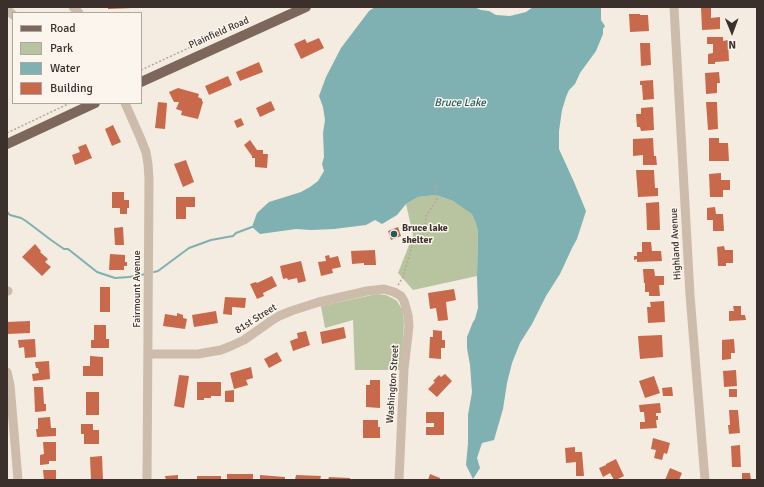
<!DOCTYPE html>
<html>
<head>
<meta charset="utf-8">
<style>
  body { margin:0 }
  #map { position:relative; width:764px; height:487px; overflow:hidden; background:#f4ebe1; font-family:Signika,sans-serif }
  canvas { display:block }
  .frame { position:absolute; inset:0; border:8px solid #3b302b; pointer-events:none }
  .legend { position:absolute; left:12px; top:12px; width:130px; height:92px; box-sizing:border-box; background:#fbf5ee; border:1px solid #aea6a0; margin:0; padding:5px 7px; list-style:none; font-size:12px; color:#3b302b }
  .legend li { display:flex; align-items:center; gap:8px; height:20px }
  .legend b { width:20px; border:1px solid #aea6a0 }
  .north { position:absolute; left:712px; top:12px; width:40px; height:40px; -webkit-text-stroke:3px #fbf5ee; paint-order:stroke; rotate:179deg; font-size:11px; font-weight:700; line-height:16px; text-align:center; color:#3b302b }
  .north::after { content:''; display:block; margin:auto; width:14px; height:18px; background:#3b302b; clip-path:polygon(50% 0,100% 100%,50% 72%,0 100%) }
</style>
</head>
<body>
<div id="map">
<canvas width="764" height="487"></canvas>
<div class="frame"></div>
<ul class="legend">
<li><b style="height:5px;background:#7d675c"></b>Road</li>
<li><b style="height:11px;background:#b8c4a0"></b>Park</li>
<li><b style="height:11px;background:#7fb0b2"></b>Water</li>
<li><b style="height:11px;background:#c8694b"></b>Building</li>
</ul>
<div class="north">N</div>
</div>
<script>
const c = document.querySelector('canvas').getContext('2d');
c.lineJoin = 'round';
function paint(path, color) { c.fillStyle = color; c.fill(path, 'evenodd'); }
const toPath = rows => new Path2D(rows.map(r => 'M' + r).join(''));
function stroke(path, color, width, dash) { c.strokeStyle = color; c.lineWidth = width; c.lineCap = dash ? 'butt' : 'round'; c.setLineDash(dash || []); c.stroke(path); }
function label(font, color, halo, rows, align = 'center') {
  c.font = font + ' Signika,sans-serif'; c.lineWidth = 3; c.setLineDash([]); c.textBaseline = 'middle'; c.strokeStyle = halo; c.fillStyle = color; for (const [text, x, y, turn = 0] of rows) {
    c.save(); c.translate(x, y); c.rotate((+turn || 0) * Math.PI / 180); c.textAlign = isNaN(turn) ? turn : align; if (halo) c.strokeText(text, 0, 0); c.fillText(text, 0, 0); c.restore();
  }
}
paint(toPath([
  [436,195,453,201,472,213,475,221,478,231,477,276,413,290,398,273,413,235,406,204,418,197],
  [377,294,386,295,394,299,397,301,403,311,404,324,401,370,355,370,353,320,325,328,321,306]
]), '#b8c4a0');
paint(toPath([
  [375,7,474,7,481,10,489,11,496,15,510,16,526,12,533,7,601,7,601,20,605,26,603,29,603,34,596,51,580,73,575,84,569,90,566,97,562,110,559,131,559,149,574,182,586,211,577,239,572,248,560,274,546,296,532,324,520,343,512,363,507,383,503,409,494,440,482,443,477,458,480,468,473,479,466,465,468,443,468,415,472,392,470,365,467,348,467,337,473,322,475,319,478,308,477,276,478,231,475,221,472,214,453,201,436,195,418,197,406,204,397,215,382,224,375,220,366,225,334,229,311,230,296,229,260,234,252,227,257,213,269,202,301,192,310,187,318,181,324,171,322,164,324,157,323,133,325,120,323,107,319,96,326,77,341,48,369,11]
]), '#7fb0b2');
stroke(toPath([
  [7,212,10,215,21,218,26,221,51,240,64,249,68,249,97,272,115,278,129,277,146,274],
  [154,272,158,271,189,248,211,240,233,236,236,233,252,227]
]), '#7fb0b2', 2);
paint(toPath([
  [108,7,132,7,132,8,108,9],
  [701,7,711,7,711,18,720,17,720,29,702,30],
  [629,14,640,14,640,15,648,15,649,31,630,32],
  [707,37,723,37,723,41,728,40,729,61,715,62,715,64,708,64,708,54,713,53,713,44,707,44],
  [319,38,324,48,301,59,294,44,305,39,307,43],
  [640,43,650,43,651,65,641,66],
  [259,62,263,72,240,81,236,72],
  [719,72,720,83,717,83,717,93,706,94,705,73],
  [228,76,232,85,209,95,205,86],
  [653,80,654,99,643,100,642,85,640,85,640,81],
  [178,88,199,94,198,97,202,99,202,101,203,102,198,119,181,115,182,111,176,109,179,102,174,102,169,92],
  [271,101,275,110,260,117,256,108],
  [158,102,167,103,165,129,155,128],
  [706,102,717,102,718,129,708,130],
  [653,107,654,130,641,131,640,127,637,127,636,114,641,114,641,108],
  [241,118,244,125,237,128,234,121],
  [113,125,121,142,112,146,105,129],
  [653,138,654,156,656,156,657,165,643,165,643,155,633,156,633,139],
  [709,138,719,138,719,143,728,143,729,161,709,161],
  [250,140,257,150,263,150,263,154,268,154,267,168,255,167,255,158,252,158,252,156,244,145],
  [86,144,92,158,75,165,72,155,80,152,78,147],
  [186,160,194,182,183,187,174,164],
  [636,170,654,170,655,188,658,188,658,196,638,197],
  [721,173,721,180,730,180,730,190,723,190,723,197,710,197,709,174],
  [112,192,124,192,124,200,129,200,129,208,127,208,127,214,120,214,120,208,112,208],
  [176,197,195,197,195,207,186,207,186,219,176,219],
  [659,202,660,230,647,230,646,203],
  [715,207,716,214,723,214,724,231,713,231,713,220,707,220,707,208],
  [123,227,124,245,115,245,114,228],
  [398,227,401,236,391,240,388,231],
  [642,242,651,242,652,251,661,251,662,261,637,262,637,259,634,260,634,256,637,256,637,252,642,252],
  [35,244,41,251,40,252,48,259,45,262,51,267,42,276,22,257],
  [724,246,725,250,733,250,733,263,726,263,726,266,718,266,717,247],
  [375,250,376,265,364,265,364,263,352,264,351,251],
  [110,254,125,255,125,262,127,262,127,266,124,266,124,270,109,270],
  [329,255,330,258,338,256,341,267,332,269,333,273,321,276,318,262,326,261,325,256],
  [301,261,306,281,298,283,297,278,288,280,287,278,283,279,280,266],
  [643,269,654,269,655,276,664,276,664,285,659,285,660,296,649,296,649,292,645,292,645,283,644,283],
  [272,276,277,286,263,293,264,296,257,299,250,284,256,282,257,283],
  [100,287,110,287,110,312,100,312],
  [454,289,456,300,446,302,448,320,438,321,436,308,430,309,428,293],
  [225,297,246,298,245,308,232,307,232,315,223,314],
  [664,301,665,322,648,323,647,307,651,307,650,302],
  [733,306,741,306,741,315,745,315,746,320,729,321,729,311,734,311],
  [216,311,218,323,194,327,192,315],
  [177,313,183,315,183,318,187,319,185,329,163,326,165,314,177,316],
  [30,321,30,333,7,334,7,322],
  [94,325,106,325,106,339,109,339,109,348,91,348,91,340,94,340],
  [344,327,346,338,322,344,320,332],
  [433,330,442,331,442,340,445,340,445,348,441,348,441,359,429,358,430,337,433,337],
  [306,331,310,345,293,351,290,341,298,338,297,333],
  [662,335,663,357,640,359,638,336],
  [35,339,36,357,25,358,24,347,19,348,18,340],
  [734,339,735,353,731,353,731,359,722,360,722,340],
  [277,352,282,361,269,368,264,359],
  [90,356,103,357,103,376,83,376,83,366,90,366],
  [49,361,50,379,33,381,32,374,39,373,38,368,36,368,35,362],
  [251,367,253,378,246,380,248,385,234,389,230,373],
  [736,370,737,386,724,387,723,371],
  [445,374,452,381,437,397,428,389,435,382,433,381,439,375,441,377],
  [179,375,189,376,184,408,174,406],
  [654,376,660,393,645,398,639,381],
  [370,380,380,380,380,408,366,407,366,385,370,385],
  [197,382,221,382,221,396,211,396,211,398,204,398,204,400,197,400],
  [34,387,43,387,44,404,46,404,46,411,35,412],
  [672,387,673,396,663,396,662,388],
  [729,389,737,389,737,397,729,397],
  [234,390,234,402,225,402,225,391],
  [86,392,99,392,99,415,86,415],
  [660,403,661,413,656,413,656,416,658,416,658,420,656,420,657,428,640,429,640,422,645,422,644,412,640,412,639,405],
  [729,410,738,410,740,433,729,434,728,425,730,425],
  [426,412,444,412,444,435,426,435,426,427,434,427,434,423,426,423],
  [50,417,51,428,56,428,56,436,37,437,36,429,38,429,38,418],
  [363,420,378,420,378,427,380,427,380,438,363,438],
  [81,424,93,424,93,430,99,430,99,444,84,444,84,434,81,434],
  [653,438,670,443,667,454,664,453,662,460,654,458,656,450,651,449],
  [43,442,56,442,56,461,49,461,49,464,40,465,40,455,44,454],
  [740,445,741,467,732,467,731,446],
  [575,447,575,452,582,452,584,476,576,476,576,462,566,463,565,448],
  [102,456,103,480,91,480,90,457],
  [616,459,624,476,616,480,614,480,610,473,603,477,599,468,606,465,606,464],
  [670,468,682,473,679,480,665,480],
  [43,470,56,470,56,480,44,480],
  [742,473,750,473,751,480,742,480],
  [227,474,253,474,253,480,227,480],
  [430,474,440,478,440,480,428,480],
  [178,475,178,480,166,480,165,476],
  [260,475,285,477,285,480,260,480],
  [296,475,321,476,320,480,295,480],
  [197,476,221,476,221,480,197,480],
  [329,477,350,478,350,480,328,480]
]), '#c8694b');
stroke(toPath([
  [141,70,193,46,228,32],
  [7,133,70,103],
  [398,285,403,277,412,246,424,233,425,229,426,216,437,200,436,183]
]), '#b9a596', 1.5, [2, 2]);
stroke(toPath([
  [73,7,79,13],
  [674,7,690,295,705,480],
  [7,9,13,15],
  [125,103,140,137,146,152,148,164,149,179,147,480],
  [7,291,8,291],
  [148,354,198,354,221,350,231,346,244,340,271,321,279,316,291,311,319,302,367,291,384,289,394,292,401,296,404,301,408,315,409,326,404,369,399,480],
  [7,372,10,385,18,480]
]), '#cdbbac', 9);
stroke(toPath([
  [141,82,306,7],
  [7,144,95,103]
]), '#7d675c', 10);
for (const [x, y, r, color] of [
  [394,234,4,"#1f5a5e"]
]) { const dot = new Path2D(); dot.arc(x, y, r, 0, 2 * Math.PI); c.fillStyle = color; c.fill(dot); stroke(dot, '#fbf5ee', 1.5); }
label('10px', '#3b302b', '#fbf5ee', [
  ["Plainfield Road",219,33,-24],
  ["Highland Avenue",676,244,-93],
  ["Fairmount Avenue",137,289,-90],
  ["81st Street",256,319,-32],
  ["Washington Street",393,384,-86]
]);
label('bold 10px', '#3b302b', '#fbf5ee', [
  ["Bruce lake",402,228],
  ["shelter",402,240]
], 'left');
label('italic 11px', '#1f5a5e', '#fbf5ee', [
  ["Bruce Lake",460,103]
]);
</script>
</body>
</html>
